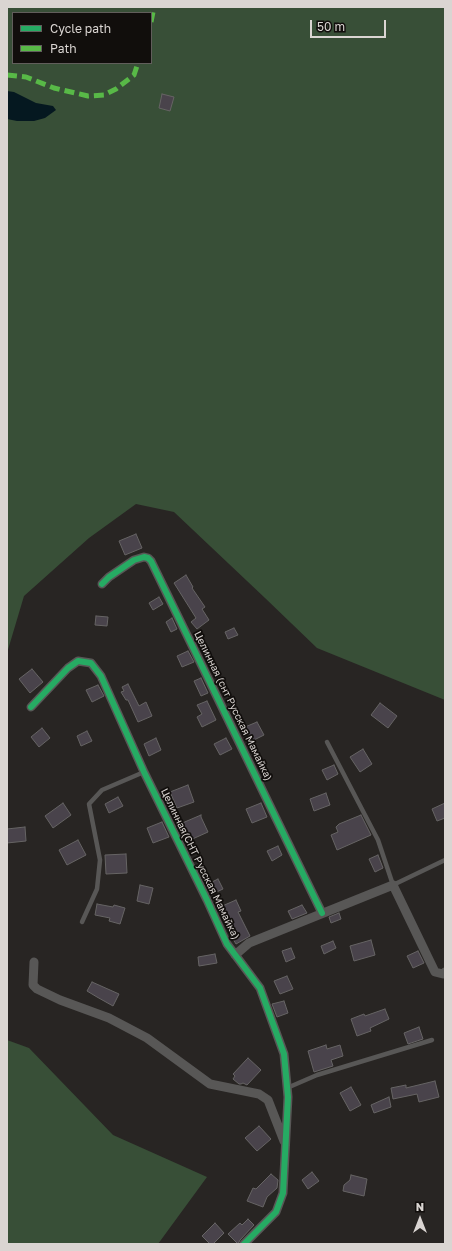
<!DOCTYPE html>
<html>
<head>
<meta charset="utf-8">
<style>
  body { margin:0 }
  #map { position:relative; width:452px; height:1251px; overflow:hidden; background:#282523; font-family:"Golos Text",sans-serif }
  canvas { display:block }
  .frame { position:absolute; inset:0; border:8px solid #dad5d2; pointer-events:none }
  .legend { position:absolute; left:12px; top:12px; width:140px; height:52px; box-sizing:border-box; background:#110e0c; border:1px solid #615e5b; margin:0; padding:5px 7px; list-style:none; font-size:12px; color:#dad5d2 }
  .legend li { display:flex; align-items:center; gap:8px; height:20px }
  .legend b { width:20px; border:1px solid #615e5b }
  .north { position:absolute; left:400px; top:1199px; width:40px; height:40px; -webkit-text-stroke:3px #110e0c; paint-order:stroke; rotate:0deg; font-size:11px; font-weight:700; line-height:16px; text-align:center; color:#dad5d2 }
  .north::after { content:''; display:block; margin:auto; width:14px; height:18px; background:#dad5d2; clip-path:polygon(50% 0,100% 100%,50% 72%,0 100%) }
  .scale { position:absolute; left:310px; top:20px; width:76px; height:18px; box-sizing:border-box; border:2px solid #dad5d2; border-top:0; padding-left:5px; font-size:12px; line-height:14px; white-space:nowrap; color:#dad5d2; -webkit-text-stroke:3px #110e0c; paint-order:stroke }
</style>
</head>
<body>
<div id="map">
<canvas width="452" height="1251"></canvas>
<div class="frame"></div>
<ul class="legend">
<li><b style="height:5px;background:#26ab63"></b>Cycle path</li>
<li><b style="height:5px;background:#58b947"></b>Path</li>
</ul>
<div class="north">N</div>
<div class="scale">50 m</div>
</div>
<script>
const c = document.querySelector('canvas').getContext('2d');
c.lineJoin = 'round';
function paint(path, color) { c.fillStyle = color; c.fill(path, 'evenodd'); }
const toPath = rows => new Path2D(rows.map(r => 'M' + r).join(''));
function stroke(path, color, width, dash) { c.strokeStyle = color; c.lineWidth = width; c.lineCap = dash ? 'butt' : 'round'; c.setLineDash(dash || []); c.stroke(path); }
function label(font, color, halo, rows, align = 'center') {
  c.font = font + ' "Golos Text",sans-serif'; c.lineWidth = 3.5; c.setLineDash([]); c.textBaseline = 'middle'; c.strokeStyle = halo; c.fillStyle = color; for (const [text, x, y, turn = 0] of rows) {
    c.save(); c.translate(x, y); c.rotate((+turn || 0) * Math.PI / 180); c.textAlign = isNaN(turn) ? turn : align; if (halo) c.strokeText(text, 0, 0); c.fillText(text, 0, 0); c.restore();
  }
}
paint(toPath([
  [7,7,445,7,445,700,317,648,265,598,174,512,136,504,89,538,24,596,7,653],
  [13,13,151,13,151,63,13,63],
  [7,1040,29,1048,113,1135,207,1177,158,1244,7,1244]
]), '#384f37');
paint(toPath([
  [7,91,14,92,36,103,53,106,56,110,45,118,34,121,17,121,7,119]
]), '#051820');
const building = toPath([
  [162,94,174,97,170,111,159,108,162,94],
  [136,534,142,548,125,555,119,541,136,534],
  [186,575,193,587,192,588,205,607,202,609,209,620,197,629,191,622,196,618,174,583,186,575],
  [159,597,163,604,153,610,149,603,159,597],
  [96,616,108,617,107,626,95,625,96,616],
  [172,618,177,629,171,632,166,622,172,618],
  [234,628,238,635,228,639,225,632,234,628],
  [188,651,194,662,182,667,177,656,188,651],
  [32,669,43,682,30,693,19,679,32,669],
  [201,678,208,693,201,696,194,681,201,678],
  [128,684,139,706,146,702,152,716,138,722,128,700,126,700,121,692,124,691,122,687,128,684],
  [98,685,104,696,92,702,86,690,98,685],
  [207,701,216,720,202,727,197,717,202,714,197,705,207,701],
  [380,703,397,716,388,728,371,715,380,703],
  [257,722,264,735,252,741,245,727,257,722],
  [42,728,50,738,39,747,31,737,42,728],
  [87,731,92,741,81,746,77,736,87,731],
  [156,738,161,750,149,756,144,744,156,738],
  [226,738,232,749,220,755,214,744,226,738],
  [363,749,372,764,360,772,350,757,363,749],
  [334,765,338,774,327,780,322,770,334,765],
  [188,785,194,802,177,808,170,792,188,785],
  [326,793,330,805,314,811,310,799,326,793],
  [118,797,123,806,109,813,105,804,118,797],
  [63,803,71,815,53,828,45,816,63,803],
  [261,803,267,817,252,823,246,809,261,803],
  [445,803,445,818,437,821,432,809,445,803],
  [201,815,201,817,208,832,188,841,180,824,201,815],
  [361,815,371,835,337,850,331,835,338,832,336,827,339,824,361,815],
  [162,822,169,837,153,843,147,828,162,822],
  [25,827,26,841,7,843,7,829,25,827],
  [78,840,86,855,67,865,59,850,78,840],
  [278,846,282,855,272,861,267,851,278,846],
  [126,854,127,873,106,874,105,855,126,854],
  [378,855,383,868,375,872,369,859,378,855],
  [218,879,223,889,212,894,208,884,218,879],
  [140,885,153,888,149,904,137,901,140,885],
  [236,900,241,911,238,912,250,936,236,944,229,932,231,931,220,907,236,900],
  [97,904,113,907,114,905,125,908,120,924,109,921,110,918,95,915,97,904],
  [302,905,307,913,292,919,288,911,302,905],
  [339,913,341,919,331,923,329,917,339,913],
  [371,940,375,955,354,961,350,946,371,940],
  [333,941,336,948,324,954,321,946,333,941],
  [291,948,295,958,286,962,282,951,291,948],
  [418,951,424,963,413,968,407,956,418,951],
  [215,954,217,963,199,966,198,957,215,954],
  [287,976,293,989,280,994,274,981,287,976],
  [92,982,119,994,113,1006,97,997,87,991,92,982],
  [284,1001,288,1013,277,1017,272,1004,284,1001],
  [385,1009,389,1019,370,1028,371,1031,357,1036,351,1019,364,1014,365,1016,385,1009],
  [419,1027,423,1039,408,1044,404,1033,419,1027],
  [326,1045,327,1049,340,1045,343,1056,331,1060,333,1066,314,1072,308,1051,326,1045],
  [248,1058,261,1070,247,1085,243,1083,241,1084,239,1084,233,1079,235,1076,233,1074,248,1058],
  [435,1081,439,1097,419,1102,417,1094,393,1099,391,1088,406,1085,406,1088,435,1081],
  [351,1087,361,1105,350,1111,340,1093,351,1087],
  [389,1097,391,1107,374,1113,371,1105,389,1097],
  [259,1126,271,1139,257,1151,245,1138,259,1126],
  [312,1172,319,1181,308,1189,302,1180,312,1172],
  [271,1174,278,1180,277,1188,267,1197,263,1207,247,1201,253,1188,256,1189,271,1174],
  [351,1175,367,1179,364,1196,343,1191,344,1185,350,1180,351,1175],
  [248,1219,254,1225,240,1240,238,1244,228,1234,240,1223,242,1225,248,1219],
  [215,1223,224,1233,213,1244,210,1244,202,1236,215,1223]
]);
paint(building, '#49434b');
stroke(building, '#666464', 1);
stroke(toPath([
  [327,742,378,840,393,885,445,860],
  [82,922,97,889,100,860,89,804,102,790,144,772],
  [287,1088,317,1075,432,1040]
]), '#585756', 4.5);
stroke(toPath([
  [102,584,109,577,134,560,144,557,148,558,151,561,322,913],
  [31,707,68,668,78,661,91,663,101,676,144,772,207,900,227,944,260,988,284,1054,288,1097,283,1193,276,1212,244,1244],
  [235,955,249,943,393,885,435,972,443,974,445,972],
  [34,962,33,985,37,989,60,1000,109,1018,147,1038,210,1084,259,1094,268,1100,284,1141]
]), '#585756', 9);
stroke(toPath([
  [151,22,154,7],
  [7,75,26,77,54,88,88,96,104,95,116,89,134,75,138,63]
]), '#58b947', 5, [10, 5]);
stroke(toPath([
  [102,584,109,577,134,560,144,557,148,558,151,561,322,913],
  [31,707,68,668,78,661,91,663,101,676,144,772,207,900,227,944,260,988,284,1054,288,1097,283,1193,276,1212,244,1244]
]), '#26ab63', 6);
label('10px', '#dad5d2', '#110e0c', [
  ["Целинная (снт Русская Мамайка)",233,706,64],
  ["Целинная(СНТ Русская Мамайка)",200,864,64]
]);
</script>
</body>
</html>
